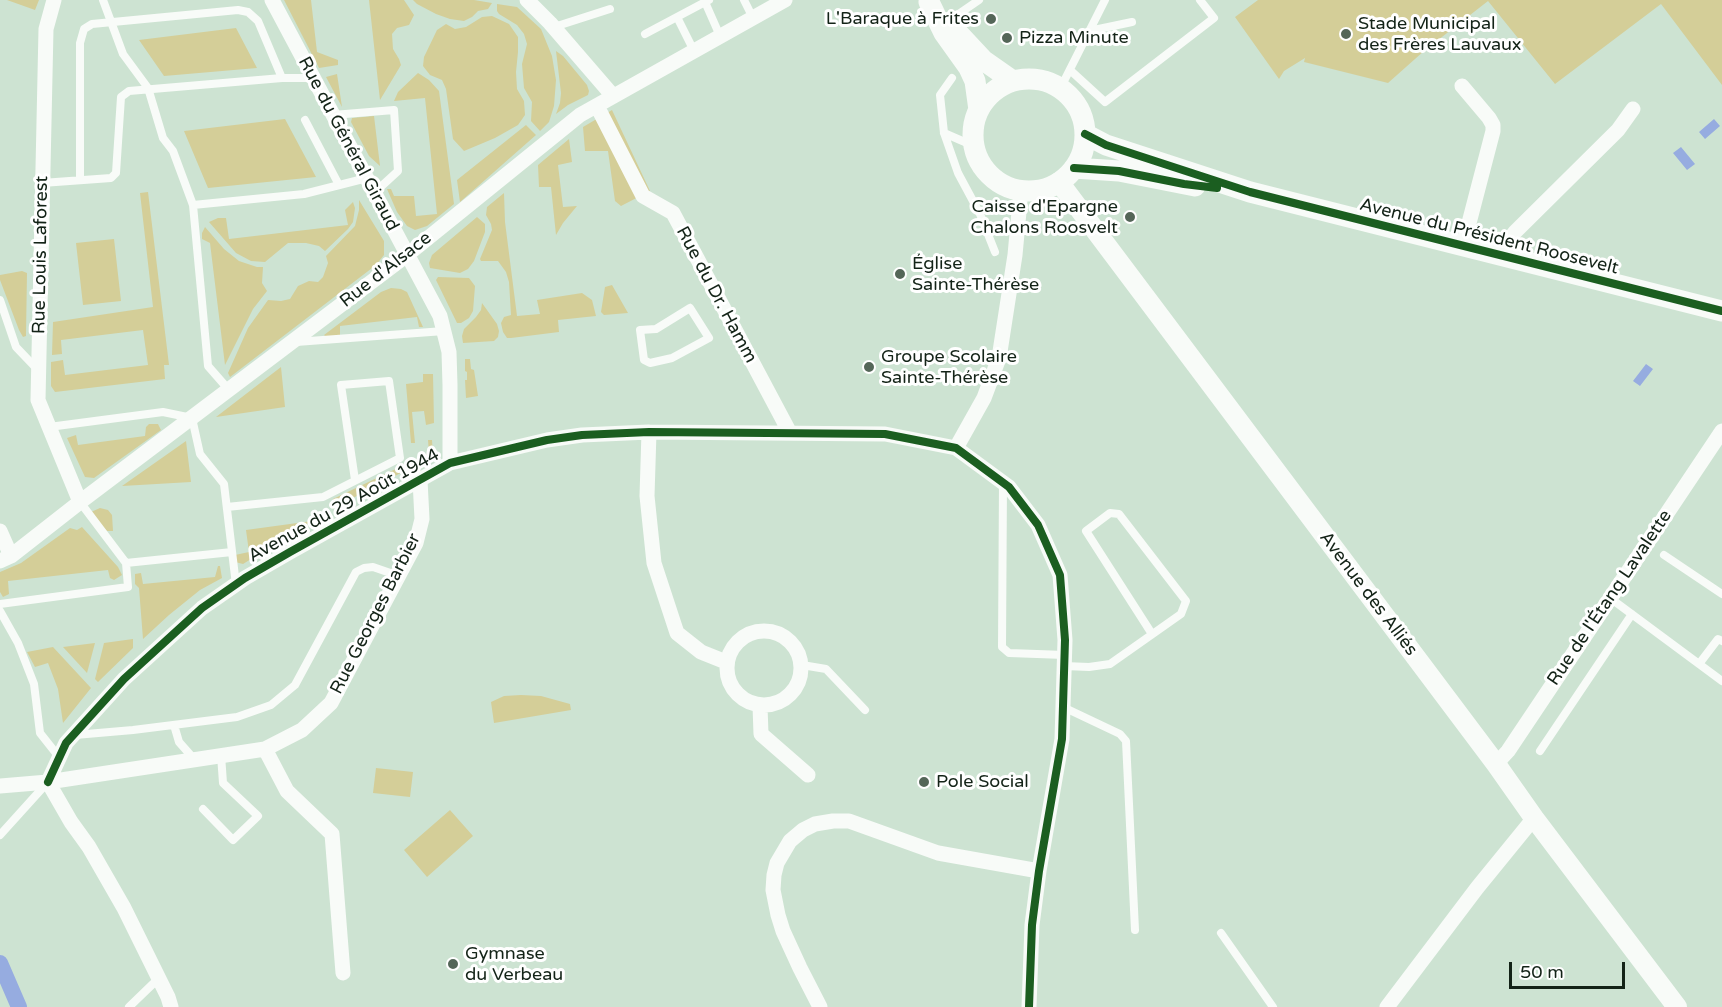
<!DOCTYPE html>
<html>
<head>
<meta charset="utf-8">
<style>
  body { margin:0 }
  #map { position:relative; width:1722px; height:1007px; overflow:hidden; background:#cde3d2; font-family:"Varela Round",sans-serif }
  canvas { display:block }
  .scale { position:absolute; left:1509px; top:962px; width:116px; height:27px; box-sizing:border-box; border:3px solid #132317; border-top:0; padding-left:8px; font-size:18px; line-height:21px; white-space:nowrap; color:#132317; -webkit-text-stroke:4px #fff; paint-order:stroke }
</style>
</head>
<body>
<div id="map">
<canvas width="1722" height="1007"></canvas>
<div class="scale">50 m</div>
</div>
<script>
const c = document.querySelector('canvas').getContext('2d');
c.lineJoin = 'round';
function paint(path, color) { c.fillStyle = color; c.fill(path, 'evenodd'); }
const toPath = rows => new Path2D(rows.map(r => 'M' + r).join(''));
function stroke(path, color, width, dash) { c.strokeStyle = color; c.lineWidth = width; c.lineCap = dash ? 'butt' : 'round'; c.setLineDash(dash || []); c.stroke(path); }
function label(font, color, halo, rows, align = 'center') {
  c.font = font + ' "Varela Round",sans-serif'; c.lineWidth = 6; c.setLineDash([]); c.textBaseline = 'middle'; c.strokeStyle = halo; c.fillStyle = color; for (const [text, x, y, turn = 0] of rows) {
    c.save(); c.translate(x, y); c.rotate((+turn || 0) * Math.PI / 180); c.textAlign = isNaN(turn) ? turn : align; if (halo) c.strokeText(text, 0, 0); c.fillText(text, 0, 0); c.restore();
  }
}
paint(toPath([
  [7,0,39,0,35,10],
  [284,0,311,0,317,52,338,60,338,65,319,68],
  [369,0,404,0,414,15,409,25,397,28,392,34,393,49,399,59,401,65,380,100],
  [413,0,474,0,492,3,488,9,478,11,472,17,464,21,450,19,436,14,417,4],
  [1258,0,1722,0,1722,85,1661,4,1555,84,1488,1,1424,51,1388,83,1304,62,1305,58,1284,71,1279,79,1235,17],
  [497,4,517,7,541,29,552,56,556,80,554,106,549,122,540,131,531,121,532,102,524,88,522,64,527,44,524,34,517,25,499,14,497,11],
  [492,16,509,24,518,37,518,52,516,72,517,89,524,101,525,115,518,125,495,138,464,151,453,139,446,89,442,80,430,75,423,66,424,57,437,30,446,24,455,29,466,27,482,17],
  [236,28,257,68,164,76,139,40],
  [556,51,563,56,587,85,589,91,588,95,568,105,556,114,560,103,561,93],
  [418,73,429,80,439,91,454,204,427,226,415,230,407,226,397,212,387,189,391,189,394,196,414,196,416,216,437,214,425,98,394,101,398,92],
  [337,74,342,107,326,77],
  [612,110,650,191,621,206,615,201,608,151,585,151,583,127],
  [374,116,380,166,369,156,351,122,352,118],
  [285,119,316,177,208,188,184,131],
  [526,125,536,135,460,202,457,180],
  [569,139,572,162,558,165,563,207,577,206,563,223,556,235,551,187,539,187,538,165],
  [148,192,169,365,164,365,165,379,55,392,51,386,51,362,63,360,65,375,148,365,143,330,61,340,62,354,52,355,53,322,153,307,140,193],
  [504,193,505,222,517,316,540,314,537,300,582,293,592,300,596,316,558,320,559,332,511,338,507,338,503,332,501,323,504,317,511,315,509,282,506,272,498,261,481,261,480,259,492,230,491,224,486,215,487,207],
  [359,200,384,241,384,255,376,265,230,377,228,373,248,328,268,300,281,301,290,299,298,286,309,281,318,282,323,277,328,263,326,256,355,226,359,210],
  [353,202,355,208,353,222,348,229,325,251,319,246,306,243,288,243,265,262,251,261,236,253,209,222,218,218,226,218,229,239,348,225,345,210],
  [477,217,485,224,485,232,474,261,468,269,460,273,430,268,429,263,432,255],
  [205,227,224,249,239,261,257,267,263,267,262,283,267,291,253,309,225,365,210,243,202,239,202,233],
  [114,239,121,301,83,305,76,243],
  [22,271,27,273,26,334,26,336,23,337,19,330,0,280,0,275],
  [438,277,469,278,475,286,473,311,469,318,461,323,457,323,436,280],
  [612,285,628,313,604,315,601,312,605,287],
  [391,288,401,289,407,292,423,327,419,327,417,317,340,326,340,336,327,338,324,335,381,292],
  [482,303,497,324,499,331,498,337,494,341,463,343,462,336,464,329,476,317,481,310],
  [465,359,470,359,471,369,474,370,478,396,466,398,465,380,467,380,467,372,465,371],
  [281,367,285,407,216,417],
  [423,374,433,374,434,423,426,425,424,411,412,412,415,443,411,443,406,384,423,382],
  [149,424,158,424,161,430,94,478,85,477,67,438,76,435,78,445,145,436,146,427],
  [428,440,432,440,433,456,332,509,333,499,429,453],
  [186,441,191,482,122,486],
  [100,508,108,510,112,515,113,531,107,531,96,521,91,512],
  [312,521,243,564,235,562,235,555,249,552,246,530],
  [82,527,118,567,122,575,114,580,110,578,108,570,8,581,9,594,3,597,0,592,0,572,21,563,70,528,77,530],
  [218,566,220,566,222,578,200,590,169,615,143,639,139,588,135,584,135,574,141,573,143,584,215,577],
  [133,639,133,648,98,682,95,679,104,643],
  [95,643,87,673,63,647],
  [53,647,91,688,63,723,58,689,48,663,35,667,27,652],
  [521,695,541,696,570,704,571,710,494,723,491,702,504,696],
  [376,768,413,772,410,797,373,793],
  [450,810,473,836,427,877,404,850]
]), '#d4ce98');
paint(toPath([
  [1714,119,1720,126,1705,139,1699,132],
  [1681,147,1695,164,1687,170,1673,153],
  [1646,364,1653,369,1640,386,1633,381]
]), '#96ace0');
stroke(toPath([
  [0,963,19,1007]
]), '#96ace0', 16);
stroke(toPath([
  [103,0,123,54,148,88,163,138,173,151,193,205,208,366,229,390],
  [744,0,753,18],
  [705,2,720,36],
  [677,17,694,51],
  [947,22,979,0],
  [554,27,610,9],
  [1089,31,1132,22],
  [645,34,709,0],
  [1070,70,1105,102,1214,18,1200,0],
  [282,78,313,78],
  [952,78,940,95,944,133,958,173,980,214,995,252],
  [1060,89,1105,0],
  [333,115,394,110,398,171,374,193],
  [305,120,339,185],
  [944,133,974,146],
  [42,183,111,178,116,173,121,97,129,91,282,78,258,21,248,12,238,10,92,24,84,29,80,43,80,180],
  [193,205,304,194,367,178],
  [0,300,16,347,38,370],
  [690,308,709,338,672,358,650,363,644,360,640,330,656,329,690,308],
  [296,342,444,331],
  [49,427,163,412,192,418,200,454,224,484,236,585],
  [1003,483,1002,647,1009,653,1065,655],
  [80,502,126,563,232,552],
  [227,507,323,497,400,458,389,381,341,385,355,480],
  [1664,555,1722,594],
  [1610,598,1722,681],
  [0,604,128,587,126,563],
  [0,611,18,643,34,684,40,733,59,757],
  [1699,664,1718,639,1722,641],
  [802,665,826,669,865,710],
  [1064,666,1089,667,1110,664,1181,614,1186,601,1119,514,1110,513,1086,531,1152,634],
  [1063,707,1120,734,1126,741,1135,930],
  [174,725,179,742,194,759],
  [75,735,133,730,237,717,271,705,295,685,356,572,364,568,373,567,399,576],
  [1540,751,1632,614],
  [203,809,233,840,258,816,223,783,221,755],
  [0,835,47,783],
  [1221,933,1273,1007],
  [129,1007,159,978]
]), '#f8fbf8', 8);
stroke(toPath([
  [54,0,46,29,38,400,80,502],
  [272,0,440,316,449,352,450,385,450,463],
  [527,0,550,23,613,96],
  [1462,86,1489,118,1493,125,1493,131,1463,246],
  [597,106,643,196,673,213,790,433],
  [1497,255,1515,232,1618,130,1633,109],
  [649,432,647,496,654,563,677,633,701,652,726,662],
  [956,448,984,398,999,358,1015,255,1021,190],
  [0,531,11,556],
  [0,561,11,556,80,502,407,255,580,115,785,0],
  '727 668a37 37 0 1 1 74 0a37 37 0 1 1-74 0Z',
  [760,706,761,734,808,775],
  [1496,764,1508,751,1722,431],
  [48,782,66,743,124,679,202,608,245,578,290,552,450,463,547,440,582,435,649,432,885,434,956,448,1009,487,1038,525,1060,575,1065,640,1062,739,1039,871,1032,925,1029,1007],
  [48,782,71,822,89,847,124,908,168,997,171,1007],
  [0,786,48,782,265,749],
  [343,973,332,834,287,791,265,749,302,730,331,703,416,543,422,519,420,480],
  [820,1007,800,968,783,931,778,915,773,890,774,875,777,863,790,841,803,830,815,824,833,821,849,821,938,853,1039,871],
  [1387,1007,1477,888,1534,818]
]), '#f8fbf8', 15);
stroke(toPath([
  [1059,182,1496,764,1534,818,1677,1007]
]), '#f8fbf8', 20);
stroke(toPath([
  [929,2,944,33,969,68,975,81,979,110],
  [955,30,983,60,1013,81],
  '973 135a56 56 0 1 1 112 0a56 56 0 1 1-112 0Z',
  [1085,134,1106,145,1250,192,1722,311],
  [1074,168,1119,171,1195,186]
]), '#f8fbf8', 21);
stroke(toPath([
  [1085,134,1106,145,1250,192,1722,311],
  [1074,168,1119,171,1184,184,1217,188],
  [48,782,66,743,124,679,202,608,245,578,290,552,450,463,547,440,582,435,649,432,885,434,956,448,1009,487,1038,525,1060,575,1065,640,1062,739,1039,871,1032,925,1029,1007]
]), '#1b5e20', 8);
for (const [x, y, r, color] of [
  [991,19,6,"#546658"],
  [1346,34,6,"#546658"],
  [1007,38,6,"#546658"],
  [1130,217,6,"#546658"],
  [900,274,6,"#546658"],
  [869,367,6,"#546658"],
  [924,782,6,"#546658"],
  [453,964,6,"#546658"]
]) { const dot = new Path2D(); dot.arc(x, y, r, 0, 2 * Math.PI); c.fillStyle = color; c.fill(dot); stroke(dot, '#fff', 2); }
label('18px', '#132317', '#fff', [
  ["L'Baraque à Frites",979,19,"right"],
  ["Stade Municipal",1358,24],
  ["des Frères Lauvaux",1358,45],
  ["Pizza Minute",1019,38],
  ["Caisse d'Epargne",1118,207,"right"],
  ["Chalons Roosvelt",1118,228,"right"],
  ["Église",912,264],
  ["Sainte-Thérèse",912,285],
  ["Groupe Scolaire",881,357],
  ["Sainte-Thérèse",881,378],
  ["Pole Social",936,782],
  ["Gymnase",465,954],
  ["du Verbeau",465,975]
], 'left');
label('18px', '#132317', '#fff', [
  ["Rue du Général Giraud",348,144,62],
  ["Avenue du Président Roosevelt",1489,237,14],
  ["Rue Louis Laforest",41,255,-89],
  ["Rue d'Alsace",386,270,-38],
  ["Rue du Dr. Hamm",716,295,62],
  ["Avenue du 29 Août 1944",344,506,-29],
  ["Avenue des Alliés",1368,594,53],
  ["Rue de l'Étang Lavalette",1610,598,-56],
  ["Rue Georges Barbier",376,614,-63]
]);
</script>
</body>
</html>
